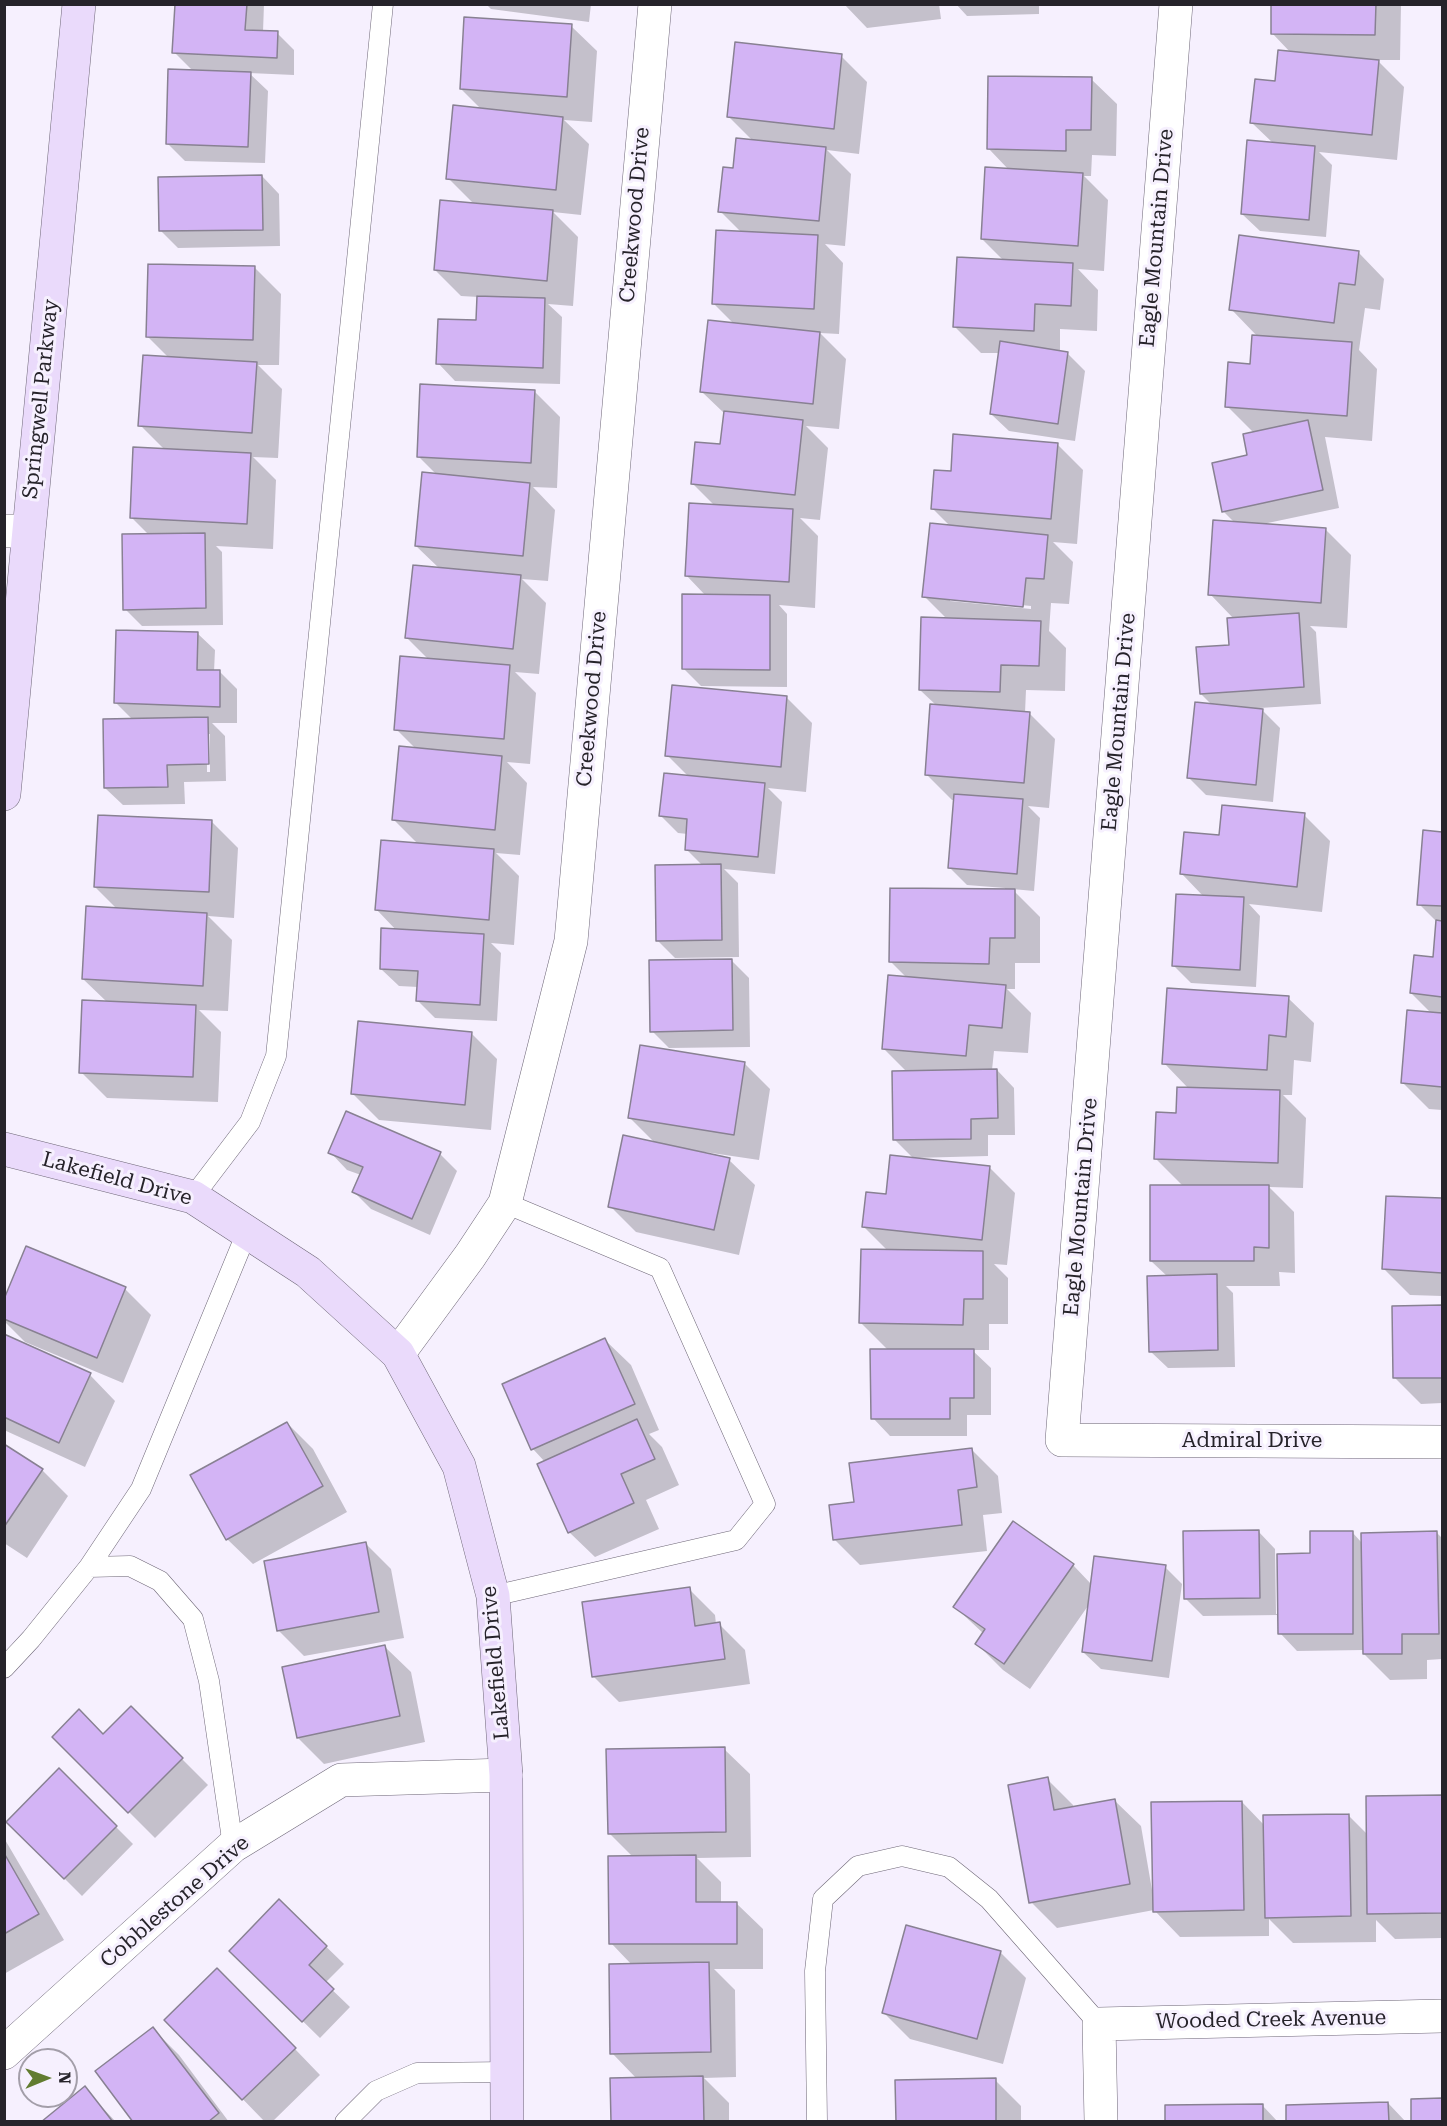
<!DOCTYPE html>
<html>
<head>
<meta charset="utf-8">
<style>
  body { margin:0 }
  #map { position:relative; width:1447px; height:2126px; overflow:hidden; background:#f6f0fe; font-family:"Roboto Serif",serif }
  canvas { display:block }
  .frame { position:absolute; inset:0; border:6px solid #26232a; pointer-events:none }
  .north { position:absolute; left:18px; top:2048px; width:60px; height:60px; box-sizing:border-box; background:#f6f0fe; border:2px solid #a39ea9; border-radius:50%; rotate:89deg; font-size:16px; font-weight:700; line-height:24px; text-align:center; color:#26232a }
  .north::after { content:''; display:block; margin:auto; width:21px; height:27px; background:#627c30; clip-path:polygon(50% 0,100% 100%,50% 72%,0 100%) }
</style>
</head>
<body>
<div id="map">
<canvas width="1447" height="2126"></canvas>
<div class="frame"></div>
<div class="north">N</div>
</div>
<script>
const c = document.querySelector('canvas').getContext('2d');
c.lineJoin = 'round';
function paint(path, color) { c.fillStyle = color; c.fill(path, 'evenodd'); }
const toPath = rows => new Path2D(rows.map(r => 'M' + r).join(''));
function stroke(path, color, width, dash) { c.strokeStyle = color; c.lineWidth = width; c.lineCap = dash ? 'butt' : 'round'; c.setLineDash(dash || []); c.stroke(path); }
function label(font, color, halo, rows, align = 'center') {
  c.font = font + ' "Roboto Serif",serif'; c.lineWidth = 6; c.setLineDash([]); c.textBaseline = 'middle'; c.strokeStyle = halo; c.fillStyle = color; for (const [text, x, y, turn = 0] of rows) {
    c.save(); c.translate(x, y); c.rotate((+turn || 0) * Math.PI / 180); c.textAlign = isNaN(turn) ? turn : align; if (halo) c.strokeText(text, 0, 0); c.fillText(text, 0, 0); c.restore();
  }
}
paint(toPath([
  [176,4,264,4,263,32,277,33,294,50,294,75,249,73,268,91,265,163,185,161,167,143,193,71,174,52],
  [486,4,591,4,589,22,491,9],
  [844,4,939,4,941,19,867,28],
  [956,4,1039,4,1039,14,967,16],
  [1272,4,1401,4,1400,60,1377,60,1404,87,1397,160,1319,152,1332,165,1326,237,1260,231,1242,214,1274,144,1252,123,1277,83,1291,53,1272,33],
  [571,26,597,51,592,122,564,120,589,144,581,215,553,212,578,237,573,306,548,304,562,317,560,384,455,381,438,363,478,322,478,297,461,296,435,270,474,204,448,178,482,110,461,89],
  [841,56,867,82,859,154,827,150,851,174,845,246,825,244,843,263,839,334,820,333,846,359,839,429,806,426,828,448,820,520,800,518,818,536,815,608,779,605,787,614,787,687,701,686,683,668,706,596,686,575,715,506,692,483,721,446,725,414,702,392,734,324,714,304,742,233,720,211,735,169,753,141,729,117],
  [1091,79,1117,104,1116,156,1092,155,1091,176,1084,176,1108,200,1104,271,1078,269,1098,290,1097,331,1060,329,1060,352,1067,353,1085,371,1075,441,1009,431,991,414,1000,353,981,353,955,327,1004,261,982,239,1009,170,989,149],
  [262,176,279,194,280,246,178,248,161,231],
  [1359,253,1384,279,1380,310,1365,308,1359,350,1377,369,1372,441,1325,437,1339,508,1263,524,1325,529,1351,555,1347,628,1310,626,1316,632,1321,704,1260,708,1280,728,1273,802,1206,795,1188,777,1213,706,1201,694,1231,646,1234,619,1210,594,1235,523,1223,511,1249,456,1254,433,1227,406,1251,365,1258,337,1231,309],
  [255,268,281,294,279,365,258,365,282,389,278,458,253,457,276,480,273,549,216,546,222,552,223,625,142,626,125,609,149,535,131,517,165,450,140,425,169,358,148,337],
  [535,392,560,417,557,488,533,487,555,510,548,581,522,579,546,603,539,674,515,672,536,693,530,764,507,762,527,783,520,855,496,853,519,876,514,945,491,943,501,953,497,1021,435,1018,418,1001,418,987,399,986,381,969,397,931,376,909,418,844,394,820,416,749,396,729,429,660,407,638,440,569,416,546,437,475,418,456],
  [1057,444,1083,470,1077,544,1053,542,1073,562,1069,604,1051,603,1049,631,1066,648,1065,691,1026,690,1025,713,1029,713,1055,739,1049,808,1028,806,1040,818,1034,891,1012,889,1040,917,1040,963,1015,963,1015,989,1007,989,1031,1013,1028,1053,994,1051,992,1070,997,1070,1014,1088,1015,1135,988,1135,988,1156,913,1158,895,1140,907,1072,884,1049,907,978,890,961,1005,891,1005,888,967,885,950,868,955,800,952,800,926,774,937,706,920,690,947,619,924,596,951,527,932,508,952,473],
  [950,598,1031,606,1031,609,950,601],
  [197,633,215,650,214,672,220,672,237,689,237,723,212,723,225,736,226,781,184,782,185,804,123,805,105,788,133,720,116,703],
  [207,734,210,734,210,772,207,772],
  [786,697,812,723,806,792,768,788,782,802,775,874,724,869,738,883,739,957,675,958,658,941,703,866,686,849,688,834,678,833,661,816,689,777,667,755],
  [1304,815,1330,841,1322,912,1249,904,1260,916,1256,987,1191,983,1173,965,1204,897,1182,874,1220,837],
  [212,822,238,848,234,918,208,916,232,940,228,1011,199,1010,221,1032,218,1102,107,1098,81,1072,107,1002,83,979,118,910,95,887],
  [1424,832,1442,833,1442,1110,1429,1109,1403,1083,1432,1014,1411,993,1434,959,1437,922,1419,904],
  [731,960,749,978,750,1047,669,1048,652,1031],
  [1288,998,1314,1023,1311,1062,1294,1060,1292,1095,1283,1095,1306,1118,1303,1188,1269,1187,1294,1212,1295,1273,1279,1272,1280,1286,1226,1286,1233,1293,1235,1367,1168,1368,1150,1351,1168,1277,1151,1261,1184,1187,1156,1159,1189,1089,1164,1063],
  [471,1033,497,1059,491,1130,379,1120,353,1094],
  [744,1063,770,1089,759,1160,705,1152,705,1154,729,1160,755,1185,739,1255,636,1232,610,1206,655,1143,630,1118],
  [330,1152,440,1154,457,1171,430,1235,371,1209,354,1192,361,1175,347,1170],
  [989,1167,1015,1193,1007,1265,994,1264,1008,1278,1008,1324,989,1324,989,1350,972,1350,991,1368,991,1415,967,1415,967,1436,890,1436,873,1418,889,1351,861,1323,888,1251,864,1227,887,1195],
  [1388,1197,1442,1200,1442,1296,1410,1295,1384,1269],
  [125,1289,151,1315,123,1383,25,1342,4,1321,4,1303],
  [1442,1306,1442,1403,1421,1404,1395,1378,1394,1307],
  [4,1335,90,1375,115,1401,85,1467,4,1430],
  [605,1340,631,1365,659,1430,649,1434,662,1447,679,1485,646,1500,659,1529,595,1557,569,1532,545,1462,533,1449],
  [287,1423,313,1449,347,1512,253,1564,227,1539],
  [4,1445,42,1470,68,1496,27,1558,4,1543],
  [972,1450,998,1476,1002,1513,983,1515,987,1551,860,1565,834,1539,856,1503],
  [1258,1531,1275,1549,1276,1614,1279,1614,1311,1555,1352,1532,1362,1543,1437,1533,1442,1538,1442,1659,1427,1660,1427,1679,1390,1680,1364,1654,1364,1650,1297,1651,1280,1633,1279,1615,1203,1616,1186,1599],
  [365,1543,391,1569,404,1638,304,1656,279,1631],
  [1073,1565,1092,1585,1165,1567,1182,1584,1169,1678,1101,1669,1083,1652,1090,1603,1030,1689,1003,1670,977,1644,984,1634,955,1607],
  [689,1589,715,1615,716,1624,719,1624,745,1650,750,1684,619,1702,593,1676],
  [385,1647,411,1672,425,1742,324,1764,298,1738],
  [131,1708,208,1785,155,1838,54,1737,104,1735],
  [724,1749,750,1774,751,1857,697,1858,721,1882,721,1904,737,1904,763,1929,763,1969,714,1969,735,1990,736,2077,704,2078,729,2103,729,2122,613,2122,637,2079,612,2053,632,1965,611,1943,633,1857,609,1833],
  [59,1770,133,1844,82,1896,8,1822],
  [1047,1779,1073,1805,1074,1808,1115,1801,1141,1826,1152,1890,1242,1802,1265,1826,1348,1815,1368,1835,1368,1798,1442,1797,1442,1938,1395,1939,1376,1920,1376,1942,1293,1943,1269,1919,1269,1936,1180,1937,1154,1910,1057,1928,1031,1902],
  [4,1838,64,1940,4,1974],
  [279,1901,344,1964,325,1983,350,2007,320,2038,231,1951],
  [1001,1953,1026,1978,1003,2064,910,2039,884,2013],
  [243,1995,320,2075,272,2122,265,2122,166,2020],
  [153,2029,179,2055,229,2122,135,2122],
  [995,2080,1021,2106,1021,2122,897,2122],
  [84,2088,116,2122,44,2122],
  [1388,2103,1406,2122,1288,2122],
  [1262,2105,1278,2122,1166,2122]
]), '#0003');
const building = toPath([
  [175,4,247,4,245,30,278,31,277,58,172,53,175,4],
  [1271,4,1376,4,1375,35,1271,34,1271,4],
  [464,17,572,24,567,97,460,89,464,17],
  [735,42,842,54,834,129,727,117,735,42],
  [1278,50,1379,60,1372,135,1250,123,1255,79,1275,81,1278,50],
  [168,69,251,72,248,147,166,144,168,69],
  [988,76,1092,77,1091,130,1066,130,1066,151,987,149,988,76],
  [453,105,563,117,556,190,446,179,453,105],
  [736,138,826,147,819,221,718,212,723,167,733,168,736,138],
  [1247,140,1315,146,1309,220,1241,214,1247,140],
  [985,167,1083,173,1078,246,981,239,985,167],
  [262,175,263,230,159,231,158,177,262,175],
  [440,200,553,210,547,281,434,270,440,200],
  [716,230,818,235,814,309,712,304,716,230],
  [1239,235,1359,251,1355,285,1339,283,1334,323,1229,310,1239,235],
  [957,257,1073,263,1071,306,1035,304,1034,331,953,327,957,257],
  [148,264,255,266,253,340,146,337,148,264],
  [477,296,545,298,543,368,436,364,438,319,476,320,477,296],
  [708,320,820,332,813,404,700,392,708,320],
  [1252,335,1352,342,1347,416,1225,407,1228,362,1250,364,1252,335],
  [1000,341,1068,352,1058,424,990,414,1000,341],
  [143,355,257,362,252,433,138,426,143,355],
  [420,384,535,390,531,463,417,457,420,384],
  [724,411,803,420,795,495,691,484,695,442,720,444,724,411],
  [1308,420,1323,490,1222,512,1212,463,1247,455,1243,434,1308,420],
  [953,434,1058,443,1051,519,931,509,934,470,951,471,953,434],
  [133,447,251,453,247,524,130,518,133,447],
  [422,472,530,483,523,556,415,546,422,472],
  [689,503,793,509,789,582,685,576,689,503],
  [1213,520,1326,528,1321,603,1208,595,1213,520],
  [930,523,1048,535,1044,579,1026,578,1023,607,922,597,930,523],
  [205,533,206,608,123,610,122,534,205,533],
  [413,565,521,575,513,649,405,638,413,565],
  [682,594,770,595,770,670,682,669,682,594],
  [1299,613,1304,687,1200,694,1196,647,1229,645,1227,618,1299,613],
  [921,617,1041,621,1039,666,1001,665,1000,692,919,690,921,617],
  [116,630,198,632,197,670,220,670,220,707,114,703,116,630],
  [400,656,510,665,504,739,394,730,400,656],
  [672,685,787,696,781,767,665,756,672,685],
  [1195,702,1263,709,1256,785,1187,778,1195,702],
  [930,704,1030,712,1024,783,925,775,930,704],
  [208,717,209,764,167,765,168,787,104,788,103,719,208,717],
  [399,746,502,756,495,830,392,820,399,746],
  [664,773,765,783,758,857,685,850,687,819,659,816,664,773],
  [954,794,1023,799,1017,874,948,868,954,794],
  [1222,805,1305,813,1297,887,1180,874,1184,832,1219,835,1222,805],
  [98,815,212,820,209,892,94,887,98,815],
  [1423,830,1442,832,1442,906,1417,905,1423,830],
  [381,840,494,849,489,920,375,910,381,840],
  [721,864,722,940,656,941,655,865,721,864],
  [890,888,1015,889,1015,938,990,938,989,964,889,962,890,888],
  [1176,894,1244,897,1240,970,1172,966,1176,894],
  [86,906,207,913,203,986,82,979,86,906],
  [1436,920,1442,921,1442,997,1410,993,1414,955,1433,957,1436,920],
  [381,928,484,934,480,1005,416,1001,418,971,380,969,381,928],
  [732,959,733,1030,650,1032,649,960,732,959],
  [888,975,1006,985,1002,1028,969,1025,966,1056,882,1049,888,975],
  [1167,988,1289,996,1286,1037,1269,1035,1267,1070,1162,1064,1167,988],
  [82,1000,196,1005,193,1077,79,1073,82,1000],
  [1407,1010,1442,1013,1442,1087,1401,1083,1407,1010],
  [358,1021,472,1032,465,1105,351,1094,358,1021],
  [640,1045,745,1062,734,1135,628,1118,640,1045],
  [997,1069,998,1118,971,1119,971,1139,893,1140,892,1071,997,1069],
  [1177,1087,1280,1090,1278,1163,1154,1159,1156,1112,1176,1113,1177,1087],
  [346,1111,441,1152,412,1219,352,1192,363,1167,328,1153,346,1111],
  [623,1135,730,1158,714,1230,608,1207,623,1135],
  [890,1155,990,1166,982,1240,862,1227,866,1192,886,1194,890,1155],
  [1150,1185,1269,1185,1269,1248,1254,1247,1254,1261,1150,1261,1150,1185],
  [1386,1196,1442,1198,1442,1273,1382,1269,1386,1196],
  [26,1246,126,1287,97,1358,4,1319,4,1299,26,1246],
  [861,1249,983,1251,983,1299,964,1299,963,1325,859,1323,861,1249],
  [1217,1274,1218,1350,1149,1352,1147,1276,1217,1274],
  [1442,1305,1442,1378,1393,1378,1392,1306,1442,1305],
  [4,1334,91,1373,59,1443,4,1417,4,1334],
  [605,1338,635,1404,531,1450,502,1384,605,1338],
  [870,1349,974,1349,974,1398,950,1398,950,1419,871,1419,870,1349],
  [637,1419,655,1459,621,1474,634,1503,568,1533,537,1464,637,1419],
  [287,1422,323,1486,226,1540,190,1475,287,1422],
  [4,1444,43,1469,4,1527,4,1444],
  [972,1448,977,1487,958,1490,962,1525,833,1540,829,1505,854,1502,849,1463,972,1448],
  [1013,1521,1074,1564,1004,1664,975,1644,985,1629,953,1607,1013,1521],
  [1259,1530,1260,1598,1184,1599,1183,1531,1259,1530],
  [1310,1531,1353,1531,1353,1634,1278,1634,1277,1554,1310,1553,1310,1531],
  [1437,1531,1439,1634,1402,1634,1402,1654,1363,1654,1361,1533,1437,1531],
  [366,1542,379,1612,277,1631,264,1561,366,1542],
  [1094,1556,1166,1565,1152,1661,1082,1652,1094,1556],
  [690,1587,695,1626,720,1622,725,1659,592,1677,582,1602,690,1587],
  [385,1645,400,1716,297,1738,282,1667,385,1645],
  [131,1706,183,1758,128,1813,52,1737,79,1709,103,1734,131,1706],
  [725,1747,726,1832,608,1834,606,1749,725,1747],
  [59,1768,117,1826,64,1879,6,1822,59,1768],
  [1048,1777,1054,1810,1115,1799,1130,1884,1029,1903,1008,1785,1048,1777],
  [1442,1795,1442,1913,1367,1914,1366,1796,1442,1795],
  [1242,1801,1244,1910,1153,1912,1151,1802,1242,1801],
  [1349,1814,1351,1916,1265,1918,1263,1815,1349,1814],
  [4,1853,39,1914,4,1934,4,1853],
  [696,1855,696,1902,737,1902,737,1944,609,1944,608,1856,696,1855],
  [279,1899,327,1946,309,1965,334,1989,302,2022,229,1951,279,1899],
  [906,1925,1001,1951,977,2039,882,2013,906,1925],
  [709,1962,711,2052,610,2054,609,1964,709,1962],
  [217,1968,296,2048,242,2100,164,2020,217,1968],
  [153,2027,219,2113,208,2122,133,2122,95,2071,153,2027],
  [703,2076,704,2122,611,2122,610,2078,703,2076],
  [996,2078,996,2122,896,2122,895,2080,996,2078],
  [85,2086,113,2122,41,2122,85,2086],
  [1442,2098,1442,2122,1411,2122,1411,2099,1442,2098],
  [1388,2102,1389,2122,1286,2122,1286,2105,1388,2102],
  [1263,2104,1263,2122,1165,2122,1165,2105,1263,2104]
]);
paint(building, '#d3b4f5');
stroke(building, '#888192', 1.5);
const lane = toPath([
  [193,1197,250,1122,276,1056,383,4],
  [89,1567,130,1566,160,1581,193,1619,209,1681,233,1846],
  [493,1596,736,1540,765,1504,660,1268,505,1203],
  [4,1668,31,1639,89,1567,141,1489,247,1232],
  [345,2122,376,2091,417,2073,507,2072],
  [817,2122,815,1971,823,1899,858,1866,902,1856,949,1867,989,1899,1099,2024]
]);
const street = toPath([
  [1176,4,1062,1440,1442,1442],
  [4,531,28,531],
  [398,1354,470,1256,505,1203,571,941,655,4],
  [4,2053,233,1846,341,1780,506,1775],
  [1101,2122,1099,2024,1442,2016]
]);
const secondary = toPath([
  [4,794,79,4],
  [4,1149,193,1197,308,1272,398,1354,459,1466,493,1596,506,1775,507,2122]
]);
stroke(lane, '#6e6777', 21);
stroke(street, '#6e6777', 34);
stroke(secondary, '#6e6777', 34);
stroke(lane, '#fff', 20);
stroke(street, '#fff', 33);
stroke(secondary, '#eadafb', 33);
label('21px', '#26232a', '#f6f0fe', [
  ["Creekwood Drive",635,215,-85],
  ["Eagle Mountain Drive",1157,238,-85],
  ["Springwell Parkway",41,399,-84],
  ["Creekwood Drive",592,699,-85],
  ["Eagle Mountain Drive",1119,722,-85],
  ["Lakefield Drive",117,1179,15],
  ["Eagle Mountain Drive",1081,1207,-85],
  ["Admiral Drive",1252,1441],
  ["Lakefield Drive",496,1663,-95],
  ["Cobblestone Drive",175,1902,-41],
  ["Wooded Creek Avenue",1271,2020,-1]
]);
</script>
</body>
</html>
